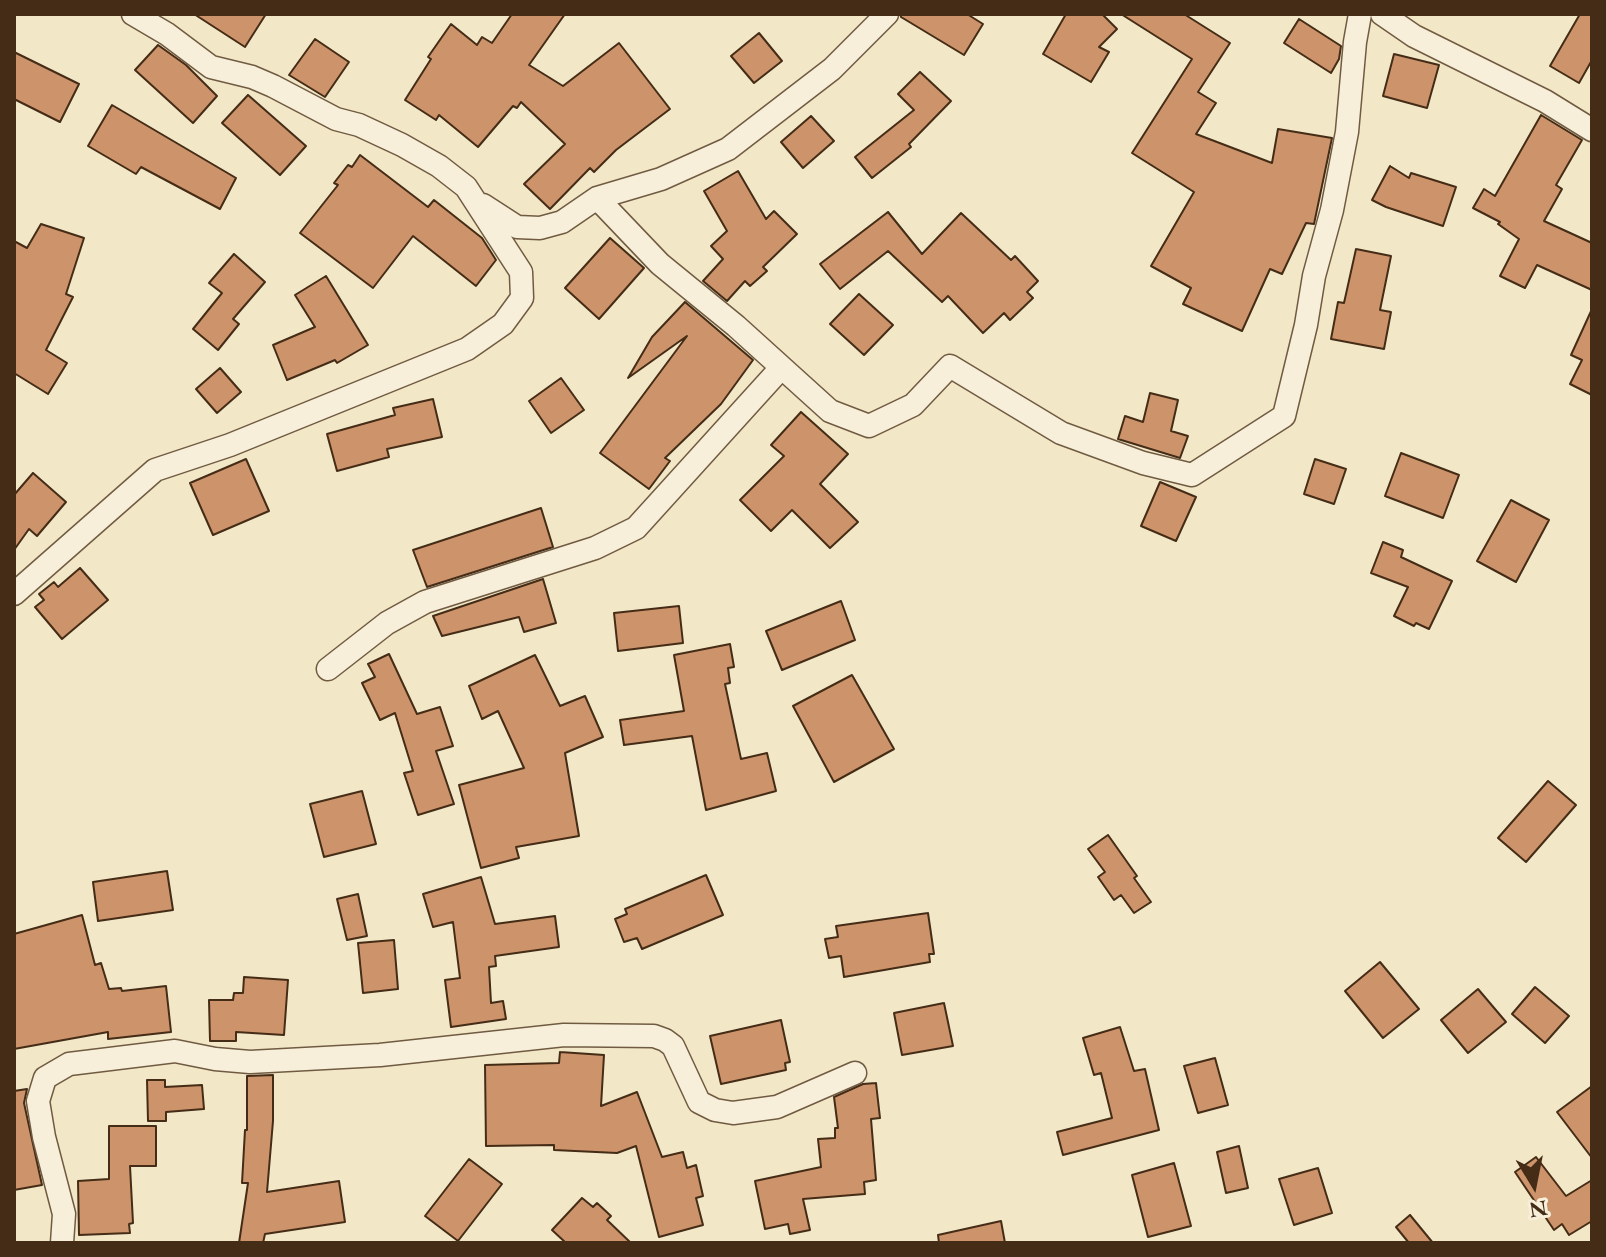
<!DOCTYPE html>
<html>
<head>
<meta charset="utf-8">
<style>
  body { margin:0 }
  #map { position:relative; width:1606px; height:1257px; overflow:hidden; background:#f2e7c6; font-family:"EB Garamond",serif }
  canvas { display:block }
  .frame { position:absolute; inset:0; border:16px solid #442c16; pointer-events:none }
  .north { position:absolute; left:1494px; top:1145px; width:80px; height:80px; -webkit-text-stroke:6px #f7efda; paint-order:stroke; rotate:170deg; font-size:22px; font-weight:700; line-height:32px; text-align:center; color:#442c16 }
  .north::after { content:''; display:block; margin:auto; width:28px; height:36px; background:#442c16; clip-path:polygon(50% 0,100% 100%,50% 72%,0 100%) }
</style>
</head>
<body>
<div id="map">
<canvas width="1606" height="1257"></canvas>
<div class="frame"></div>
<div class="north">N</div>
</div>
<script>
const c = document.querySelector('canvas').getContext('2d');
c.lineJoin = 'round';
function paint(path, color) { c.fillStyle = color; c.fill(path, 'evenodd'); }
const toPath = rows => new Path2D(rows.map(r => 'M' + r).join(''));
function stroke(path, color, width, dash) { c.strokeStyle = color; c.lineWidth = width; c.lineCap = dash ? 'butt' : 'round'; c.setLineDash(dash || []); c.stroke(path); }
const building = toPath([
  [194,14,266,14,245,47,194,14],
  [512,14,565,14,529,65,563,86,619,43,670,109,616,150,594,172,590,168,550,209,524,184,565,144,521,102,517,108,513,106,478,147,439,115,436,120,405,100,431,59,428,57,451,24,477,45,482,37,492,43,512,14],
  [901,14,967,14,983,24,964,55,901,17,901,14],
  [1066,14,1102,14,1117,29,1099,47,1109,52,1091,82,1043,54,1066,14],
  [1121,14,1184,14,1230,43,1198,92,1216,103,1196,134,1272,163,1278,129,1332,138,1314,224,1306,223,1282,274,1270,269,1242,331,1183,304,1191,288,1151,266,1194,192,1132,153,1192,59,1121,14],
  [1580,14,1592,14,1592,60,1579,83,1550,66,1580,14],
  [1299,19,1341,46,1339,59,1331,73,1284,43,1299,19],
  [759,33,782,61,754,83,731,56,759,33],
  [315,39,349,62,325,97,289,75,315,39],
  [158,45,186,65,217,96,193,123,135,70,158,45],
  [14,52,79,84,60,122,14,99,14,52],
  [1394,54,1439,65,1427,108,1383,96,1394,54],
  [920,72,951,101,909,144,911,147,872,178,855,157,914,110,898,94,920,72],
  [248,95,306,146,280,175,222,123,248,95],
  [112,105,236,178,220,209,141,167,136,174,88,146,112,105],
  [1541,115,1582,140,1556,185,1562,189,1544,221,1592,243,1592,290,1537,265,1525,288,1500,276,1519,239,1498,224,1500,222,1473,208,1484,189,1495,196,1541,115],
  [811,116,834,141,803,168,781,142,811,116],
  [360,155,428,207,434,200,482,238,496,260,476,286,413,236,373,288,300,233,338,185,334,183,348,165,352,167,360,155],
  [1390,166,1409,178,1411,173,1456,187,1443,226,1386,207,1372,200,1390,166],
  [738,171,766,219,774,211,797,234,763,267,767,271,750,286,745,281,727,301,703,281,723,259,711,246,727,231,704,191,738,171],
  [888,212,922,254,961,213,1011,260,1015,256,1038,281,1027,292,1033,298,1010,320,1004,313,983,333,948,296,942,302,888,251,840,289,820,264,888,212],
  [41,224,84,238,66,294,73,297,46,350,67,363,48,394,14,373,14,241,27,248,41,224],
  [610,238,644,268,599,319,565,288,610,238],
  [1356,249,1391,256,1380,310,1391,312,1384,349,1331,339,1338,302,1344,303,1356,249],
  [234,254,265,282,233,319,239,324,218,350,193,329,222,293,209,283,234,254],
  [326,276,368,345,337,363,335,360,287,380,273,345,315,327,295,295,326,276],
  [859,294,893,325,864,355,830,324,859,294],
  [685,302,753,360,721,404,665,458,670,461,649,489,600,453,687,336,628,378,652,337,685,302],
  [1592,309,1592,395,1570,384,1582,360,1571,355,1592,309],
  [220,368,241,392,217,413,196,389,220,368],
  [561,378,584,410,551,433,529,401,561,378],
  [1150,393,1178,400,1171,431,1188,436,1180,458,1118,439,1125,416,1143,422,1150,393],
  [433,399,442,437,387,449,389,457,337,471,327,434,395,415,393,408,433,399],
  [801,412,848,454,820,484,858,522,830,548,792,510,771,531,740,500,784,456,771,445,801,412],
  [1401,453,1459,475,1443,518,1385,496,1401,453],
  [246,459,269,511,213,535,190,483,246,459],
  [1315,459,1346,469,1334,504,1304,494,1315,459],
  [33,473,66,502,37,536,29,529,14,550,14,495,33,473],
  [1160,482,1196,497,1176,541,1141,526,1160,482],
  [1511,500,1549,520,1516,582,1477,561,1511,500],
  [541,508,553,547,427,587,413,550,541,508],
  [1383,542,1403,550,1401,557,1452,581,1429,629,1416,623,1414,626,1394,616,1408,587,1371,573,1383,542],
  [80,568,108,600,62,639,35,607,44,600,39,594,54,582,58,587,80,568],
  [543,579,556,623,524,632,519,617,442,636,433,616,543,579],
  [841,601,855,640,782,670,766,631,841,601],
  [679,606,683,643,618,651,614,613,679,606],
  [730,644,734,667,728,668,730,683,725,684,741,759,767,753,776,791,706,810,692,736,624,745,620,720,684,711,674,655,730,644],
  [389,654,417,714,440,707,453,746,436,751,454,804,418,815,404,773,413,771,395,713,380,720,362,683,375,677,368,664,389,654],
  [535,655,560,706,585,696,603,737,565,753,579,836,516,847,519,858,481,868,459,785,524,768,498,711,482,719,469,686,535,655],
  [852,675,894,749,834,782,793,706,852,675],
  [1548,781,1576,805,1526,862,1498,838,1548,781],
  [362,791,376,844,324,857,310,804,362,791],
  [1108,835,1137,876,1134,878,1151,902,1134,913,1121,895,1114,900,1098,877,1105,872,1088,849,1108,835],
  [167,871,173,910,98,921,93,882,167,871],
  [706,875,723,915,642,949,637,938,624,942,615,919,627,914,625,909,706,875],
  [481,877,495,924,555,916,559,947,495,956,496,966,489,967,491,1003,503,1001,506,1019,451,1027,445,980,460,978,453,922,433,927,423,894,481,877],
  [358,894,367,936,347,940,337,899,358,894],
  [928,913,934,954,929,954,930,962,844,977,841,956,829,958,825,939,838,937,836,926,928,913],
  [82,915,95,965,101,963,109,989,121,988,122,991,166,986,171,1032,108,1039,108,1032,14,1049,14,934,82,915],
  [394,940,398,989,363,993,358,943,394,940],
  [1380,962,1419,1009,1383,1038,1345,991,1380,962],
  [244,977,288,980,284,1035,236,1032,236,1041,210,1041,209,1000,233,1000,234,993,243,993,244,977],
  [1535,987,1569,1016,1545,1043,1512,1014,1535,987],
  [1478,989,1506,1022,1468,1053,1441,1020,1478,989],
  [944,1003,953,1046,902,1055,894,1013,944,1003],
  [781,1020,790,1062,785,1063,786,1070,721,1084,710,1036,781,1020],
  [1120,1027,1134,1071,1145,1069,1159,1130,1063,1155,1057,1132,1112,1118,1101,1073,1094,1075,1083,1038,1120,1027],
  [560,1052,604,1055,601,1106,637,1092,662,1157,683,1152,687,1168,696,1165,703,1196,696,1198,703,1225,659,1237,636,1146,617,1153,554,1150,554,1145,486,1146,485,1065,559,1063,560,1052],
  [1215,1058,1228,1105,1198,1113,1184,1066,1215,1058],
  [273,1075,273,1121,267,1192,339,1181,345,1222,265,1234,263,1243,239,1243,248,1183,242,1183,245,1130,247,1130,247,1076,273,1075],
  [147,1080,165,1080,165,1087,202,1085,204,1109,166,1112,166,1121,148,1121,147,1080],
  [876,1083,880,1118,871,1119,876,1180,864,1182,865,1194,803,1199,810,1230,790,1234,788,1224,765,1229,755,1181,821,1167,818,1139,835,1138,835,1128,838,1128,834,1097,863,1084,876,1083],
  [1592,1086,1592,1158,1557,1112,1592,1086],
  [27,1089,24,1103,42,1185,14,1190,14,1091,27,1089],
  [109,1126,156,1126,156,1166,130,1166,133,1223,129,1224,130,1233,79,1235,78,1181,109,1179,109,1126],
  [1239,1146,1248,1188,1226,1193,1217,1152,1239,1146],
  [1536,1157,1566,1196,1592,1180,1592,1221,1569,1235,1562,1224,1554,1230,1515,1172,1536,1157],
  [469,1159,502,1184,458,1241,425,1216,469,1159],
  [1174,1163,1191,1226,1148,1237,1132,1175,1174,1163],
  [1318,1168,1332,1213,1294,1225,1279,1179,1318,1168],
  [582,1198,593,1207,597,1203,611,1216,607,1220,631,1243,566,1243,552,1230,582,1198],
  [1410,1215,1433,1243,1409,1243,1396,1227,1410,1215],
  [1001,1221,1005,1243,939,1243,938,1235,1001,1221]
]);
paint(building, '#cd936b');
stroke(building, '#442c16', 2);
const street = toPath([
  [1382,14,1414,36,1545,101,1592,130],
  [597,198,660,264,736,326,830,411,869,426,913,405,950,366,1061,433,1143,463,1192,475,1284,416,1306,325,1314,276,1332,210,1347,132,1355,42,1360,14],
  [483,205,517,227,540,228,562,222,597,198,661,179,728,149,832,69,887,14],
  [14,594,155,470,230,445,467,349,503,324,522,298,521,272,466,187,439,166,402,145,359,125,336,119,273,86,252,77,211,67,167,34,133,14],
  [328,669,387,623,425,602,595,548,636,528,781,368],
  [62,1243,64,1214,44,1137,38,1101,45,1078,69,1064,175,1051,215,1059,250,1062,380,1055,564,1035,654,1036,665,1040,673,1046,699,1102,715,1110,733,1113,777,1107,855,1073]
]);
stroke(street, '#705b42', 25);
stroke(street, '#f7efda', 22);
</script>
</body>
</html>
